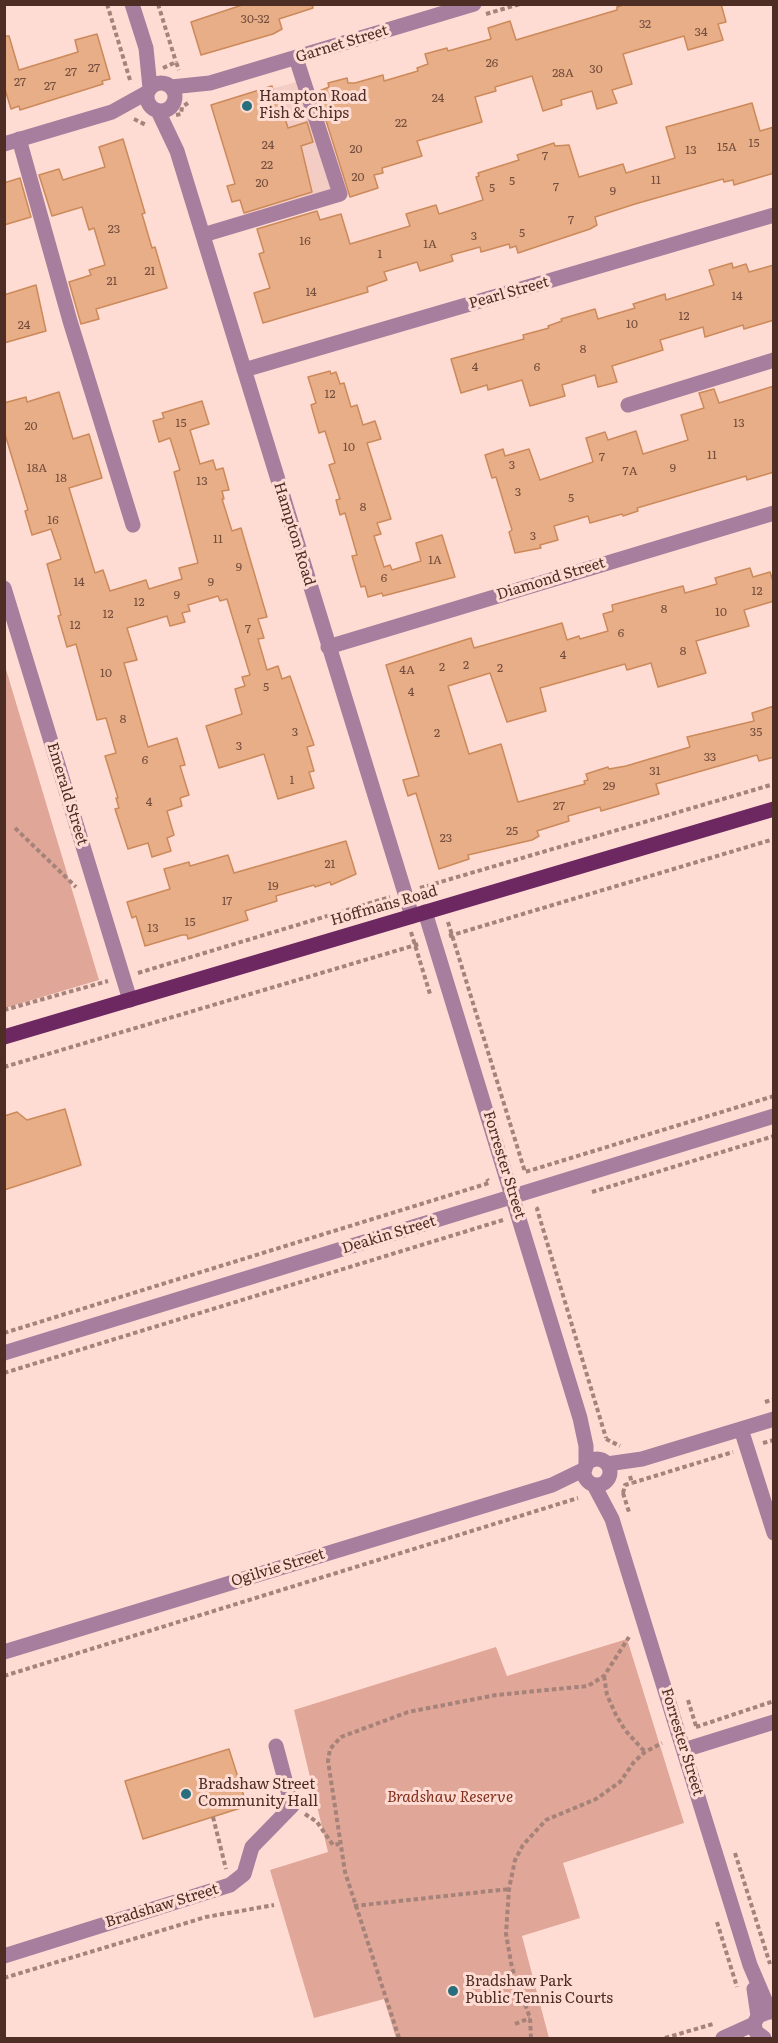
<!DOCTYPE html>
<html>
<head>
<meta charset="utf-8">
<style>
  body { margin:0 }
  #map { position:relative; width:778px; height:2043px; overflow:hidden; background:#ffdcd3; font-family:Literata,serif }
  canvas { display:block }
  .frame { position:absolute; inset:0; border:6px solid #4e2d24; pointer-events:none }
</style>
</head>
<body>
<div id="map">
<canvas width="778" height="2043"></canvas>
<div class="frame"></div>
</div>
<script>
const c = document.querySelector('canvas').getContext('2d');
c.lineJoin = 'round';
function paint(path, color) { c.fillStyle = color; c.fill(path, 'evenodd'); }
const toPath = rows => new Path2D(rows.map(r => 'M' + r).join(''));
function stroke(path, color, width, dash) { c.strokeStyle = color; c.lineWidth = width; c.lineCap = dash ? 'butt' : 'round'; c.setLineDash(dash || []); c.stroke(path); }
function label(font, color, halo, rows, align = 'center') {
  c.font = font + ' Literata,serif'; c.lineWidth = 6; c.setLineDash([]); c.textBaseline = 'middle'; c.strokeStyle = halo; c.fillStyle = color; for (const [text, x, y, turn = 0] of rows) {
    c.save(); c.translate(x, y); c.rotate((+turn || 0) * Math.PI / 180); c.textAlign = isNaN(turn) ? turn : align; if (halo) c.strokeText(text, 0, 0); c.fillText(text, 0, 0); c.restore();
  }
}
paint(toPath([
  [299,81,331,191,246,216,212,106]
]), '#f3cdc3');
paint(toPath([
  [5,666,99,980,5,1008],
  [627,1639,684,1823,563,1863,580,1918,522,1936,549,2038,396,2038,384,1999,314,2018,270,1870,328,1852,294,1710,496,1647,507,1676]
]), '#e0a697');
const building = toPath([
  [245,4,312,4,313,8,279,19,282,29,273,34,201,55,191,22,245,4],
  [626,4,721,4,726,22,718,24,723,40,688,50,684,36,623,54,632,84,612,90,617,103,597,109,592,91,561,100,562,105,543,111,532,76,495,87,496,91,475,97,482,122,417,141,422,156,382,168,383,173,374,175,378,188,350,197,317,92,329,87,328,83,347,78,348,83,355,83,383,75,384,81,418,71,417,68,428,64,425,54,447,48,448,51,491,39,488,28,510,21,516,40,617,10,617,7,626,4],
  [97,34,110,79,102,81,103,84,20,110,19,106,11,109,4,86,4,36,9,36,19,70,78,52,75,40,97,34],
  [272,86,275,96,278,95,288,128,307,122,313,142,301,146,312,192,244,213,240,200,232,202,227,186,235,184,211,105,272,86],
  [752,103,760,131,774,127,774,173,734,185,733,180,724,182,723,179,635,204,595,217,597,225,590,229,518,253,516,246,510,248,509,244,481,252,480,247,451,255,453,261,420,271,417,262,384,272,387,280,367,287,368,292,263,323,254,293,270,288,259,254,264,252,257,229,317,211,320,220,341,214,350,244,410,226,406,214,436,205,439,214,483,200,476,177,479,176,478,173,519,160,517,155,554,143,555,146,569,145,579,177,623,164,626,173,675,158,666,127,752,103],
  [123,139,145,213,142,214,152,248,155,247,167,288,96,309,99,319,81,324,69,282,91,275,89,270,105,265,94,228,89,230,82,207,52,216,39,175,59,169,63,180,105,167,99,147,123,139],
  [20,178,31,217,4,225,4,183,20,178],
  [732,263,733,268,746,264,749,272,774,265,774,320,744,329,743,325,705,337,703,327,660,340,663,350,612,366,617,382,598,387,595,375,562,385,565,396,530,406,522,380,488,390,487,385,461,393,451,359,524,339,523,335,549,328,548,326,562,321,561,319,595,309,598,319,635,308,633,304,665,294,666,300,714,285,709,270,732,263],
  [36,285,46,331,4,343,4,295,36,285],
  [330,371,331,374,336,372,340,384,344,383,351,407,357,405,363,425,375,421,381,439,367,443,391,519,377,523,381,534,374,536,384,567,390,565,392,570,421,561,416,543,442,535,455,577,383,596,382,593,368,597,365,586,361,587,352,556,357,555,345,513,340,515,336,500,340,499,329,465,335,463,325,431,319,433,311,405,316,403,308,377,330,371],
  [774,386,774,472,747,480,746,476,637,508,638,511,623,516,622,514,590,523,588,516,554,526,558,540,540,545,541,548,515,553,509,532,512,530,496,477,492,478,485,455,503,449,505,456,529,449,540,480,593,462,586,438,605,432,608,440,636,431,643,454,688,440,681,415,704,408,699,393,714,389,719,403,774,386],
  [59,392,73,439,89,434,102,478,69,488,95,573,103,570,110,591,146,580,149,589,182,579,179,568,198,563,174,472,180,470,170,438,159,442,153,421,164,418,162,413,202,401,209,424,190,430,200,464,213,460,216,470,223,468,229,490,222,491,224,499,222,499,232,531,241,528,267,617,258,619,264,638,258,639,267,670,278,666,282,679,290,676,314,745,307,747,314,771,309,772,314,788,278,799,264,754,219,768,206,726,242,714,235,689,245,686,242,677,250,675,227,599,220,601,218,596,188,605,190,611,182,613,185,622,170,626,167,616,127,628,137,660,124,663,148,747,177,738,185,765,180,766,189,795,180,798,182,806,167,811,174,835,167,838,171,851,152,857,148,843,128,849,115,809,119,808,116,798,118,798,105,756,116,753,106,718,97,720,76,644,67,647,58,616,61,615,47,564,61,559,51,529,32,535,25,511,28,510,4,431,4,403,26,397,27,402,59,392],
  [750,568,753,577,770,572,774,584,774,601,744,610,749,626,696,641,706,673,658,687,651,663,627,670,625,664,540,688,546,711,507,722,490,673,448,686,469,754,501,744,518,802,585,784,584,781,588,780,586,774,608,767,609,769,626,766,690,747,687,737,754,721,752,713,774,706,774,757,759,761,757,755,656,784,659,794,601,811,600,807,568,816,569,821,537,831,539,836,532,840,468,855,469,859,439,869,416,793,408,796,403,780,419,776,386,665,471,638,474,648,562,623,567,640,579,636,580,639,608,631,603,614,613,611,612,605,683,586,685,593,717,584,715,578,750,568],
  [346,841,356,874,331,885,330,882,315,887,314,885,276,896,277,901,245,911,248,920,188,939,187,935,182,935,145,946,136,916,132,918,127,902,170,889,164,869,189,862,190,866,228,855,234,873,346,841],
  [65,1109,81,1165,4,1190,4,1116,17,1112,27,1120,65,1109],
  [229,1749,247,1806,143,1839,125,1781,229,1749]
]);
paint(building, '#e8ae87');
stroke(building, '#cc895a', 1.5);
stroke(toPath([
  [107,4,130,80],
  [158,4,176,62],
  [486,14,520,4],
  [163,68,176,62,179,70],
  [176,115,181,114,182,107,188,103],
  [134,119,146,125],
  [15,828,76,887],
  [420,888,774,784],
  [448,922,525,1172,774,1096],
  [411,932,430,994],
  [449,936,774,839],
  [138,973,390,897],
  [4,1010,108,981],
  [4,1067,419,944],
  [592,1192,774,1136],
  [539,1208,537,1209,606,1438],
  [4,1333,489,1183,487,1179],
  [4,1373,503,1220],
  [765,1402,774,1399],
  [606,1439,620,1446],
  [763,1443,774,1440],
  [630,1476,632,1483,733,1452],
  [623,1493,629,1512],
  [623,1493,625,1485,632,1483],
  [4,1676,578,1498],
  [604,1676,607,1695,616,1715,625,1730,645,1752],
  [688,1700,696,1726],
  [696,1727,774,1701],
  [305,1814,317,1822,333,1845,339,1844],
  [213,1817,226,1869],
  [735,1853,770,1964],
  [354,1906,509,1889],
  [717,1922,737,1987],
  [4,1978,206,1917,274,1905],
  [515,2024,530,2018],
  [399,2038,345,1872,328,1761,330,1749,341,1737,408,1712,496,1695,588,1686,604,1676,629,1637],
  [531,2038,530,2018,512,1968,506,1934,509,1889,515,1860,523,1845,546,1820,596,1799,620,1782,634,1762,645,1752,662,1743],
  [665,2038,713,2024]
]), '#a5837a', 4, [4.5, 3]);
stroke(toPath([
  [132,4,146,48,150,88],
  '147 97a14 14 0 1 1 28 0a14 14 0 1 1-28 0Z',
  [171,87,210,83,474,4],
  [158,111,177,151,412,916],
  [19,139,70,321,133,525],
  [4,144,112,112,148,92],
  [203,235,340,194,296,58],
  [244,370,774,215],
  [628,405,774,360],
  [4,588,130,1000],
  [328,647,774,513],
  [425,912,580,1418,586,1446,586,1466],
  [4,1353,774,1116],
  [741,1429,774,1533],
  '584 1472a13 13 0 1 1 26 0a13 13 0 1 1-26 0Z',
  [607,1464,642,1459,774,1419],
  [594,1485,612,1519,750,1965,770,2012],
  [4,1652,552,1485,585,1469],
  [684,1750,774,1722],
  [4,1956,230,1885,244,1874,252,1847,292,1806,276,1746],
  [754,1989,758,2016],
  [723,2038,754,2024],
  [764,2038,756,2032,754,2024,758,2016,768,2012]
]), '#a77e9d', 15);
stroke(toPath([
  [4,1037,774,809]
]), '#6d2761', 15);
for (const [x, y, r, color] of [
  [247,106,6,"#286e7d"],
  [186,1794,6,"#286e7d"],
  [453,1991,6,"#286e7d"]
]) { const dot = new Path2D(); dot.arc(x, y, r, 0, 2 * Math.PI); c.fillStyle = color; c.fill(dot); stroke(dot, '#ffdcd3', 2); }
label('12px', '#744d3d', null, [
  ["30-32",255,19],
  ["32",645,24],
  ["34",701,32],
  ["26",492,63],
  ["27",94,68],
  ["30",596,69],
  ["27",71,72],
  ["28A",563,73],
  ["27",20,82],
  ["27",50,86],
  ["24",438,98],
  ["22",401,123],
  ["15",754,143],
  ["24",268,145],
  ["15A",727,147],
  ["20",356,149],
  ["13",691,150],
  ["7",545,156],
  ["22",267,165],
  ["20",358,177],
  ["11",656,180],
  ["5",512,181],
  ["20",262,183],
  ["7",556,187],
  ["5",492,188],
  ["9",613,191],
  ["7",571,220],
  ["23",114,229],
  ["5",522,233],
  ["3",474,236],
  ["16",305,241],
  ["1A",430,244],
  ["1",380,254],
  ["21",150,271],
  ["21",112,281],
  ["14",311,292],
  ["14",737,296],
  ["12",684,316],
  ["10",632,324],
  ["24",24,325],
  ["8",583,349],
  ["4",475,367],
  ["6",537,367],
  ["12",330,394],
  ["15",181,423],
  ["13",739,423],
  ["20",31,426],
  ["10",349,447],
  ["11",712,455],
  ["7",602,457],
  ["3",512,465],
  ["18A",37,468],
  ["9",673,468],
  ["7A",630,471],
  ["18",61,478],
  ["13",202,481],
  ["3",518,492],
  ["5",571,498],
  ["8",363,507],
  ["16",53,520],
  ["3",533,536],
  ["11",218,539],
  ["1A",435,560],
  ["9",239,567],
  ["6",384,578],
  ["14",79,582],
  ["9",211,582],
  ["12",757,591],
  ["9",177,595],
  ["12",139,602],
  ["8",664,609],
  ["10",721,612],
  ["12",108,614],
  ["12",75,625],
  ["7",248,629],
  ["6",621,633],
  ["8",683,651],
  ["4",563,655],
  ["2",466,665],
  ["2",442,667],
  ["2",500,668],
  ["4A",407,670],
  ["10",106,673],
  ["5",266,687],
  ["4",411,692],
  ["8",123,719],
  ["3",295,732],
  ["35",756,732],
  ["2",437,733],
  ["3",239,746],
  ["33",710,757],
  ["6",145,760],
  ["31",655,771],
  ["1",292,780],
  ["29",609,786],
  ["4",149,802],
  ["27",559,806],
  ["25",512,831],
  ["23",446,838],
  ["21",330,864],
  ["19",273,886],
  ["17",227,901],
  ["15",190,922],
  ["13",153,928]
]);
label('15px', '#4e2d24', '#ffdcd3', [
  ["Garnet Street",342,44,-17],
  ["Pearl Street",509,293,-16],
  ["Hampton Road",294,534,73],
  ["Diamond Street",551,579,-17],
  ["Emerald Street",67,794,73],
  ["Hoffmans Road",384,906,-16],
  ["Forrester Street",504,1165,73],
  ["Deakin Street",389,1235,-17],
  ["Ogilvie Street",278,1568,-17],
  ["Forrester Street",682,1742,73],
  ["Bradshaw Street",162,1906,-17]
]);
label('15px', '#4e2d24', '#ffdcd3', [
  ["Hampton Road",259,97],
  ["Fish & Chips",259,114],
  ["Bradshaw Street",198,1785],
  ["Community Hall",198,1802],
  ["Bradshaw Park",465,1982],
  ["Public Tennis Courts",465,1999]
], 'left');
label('italic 15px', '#7f2e1a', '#ffdcd3', [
  ["Bradshaw Reserve",450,1798]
]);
</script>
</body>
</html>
